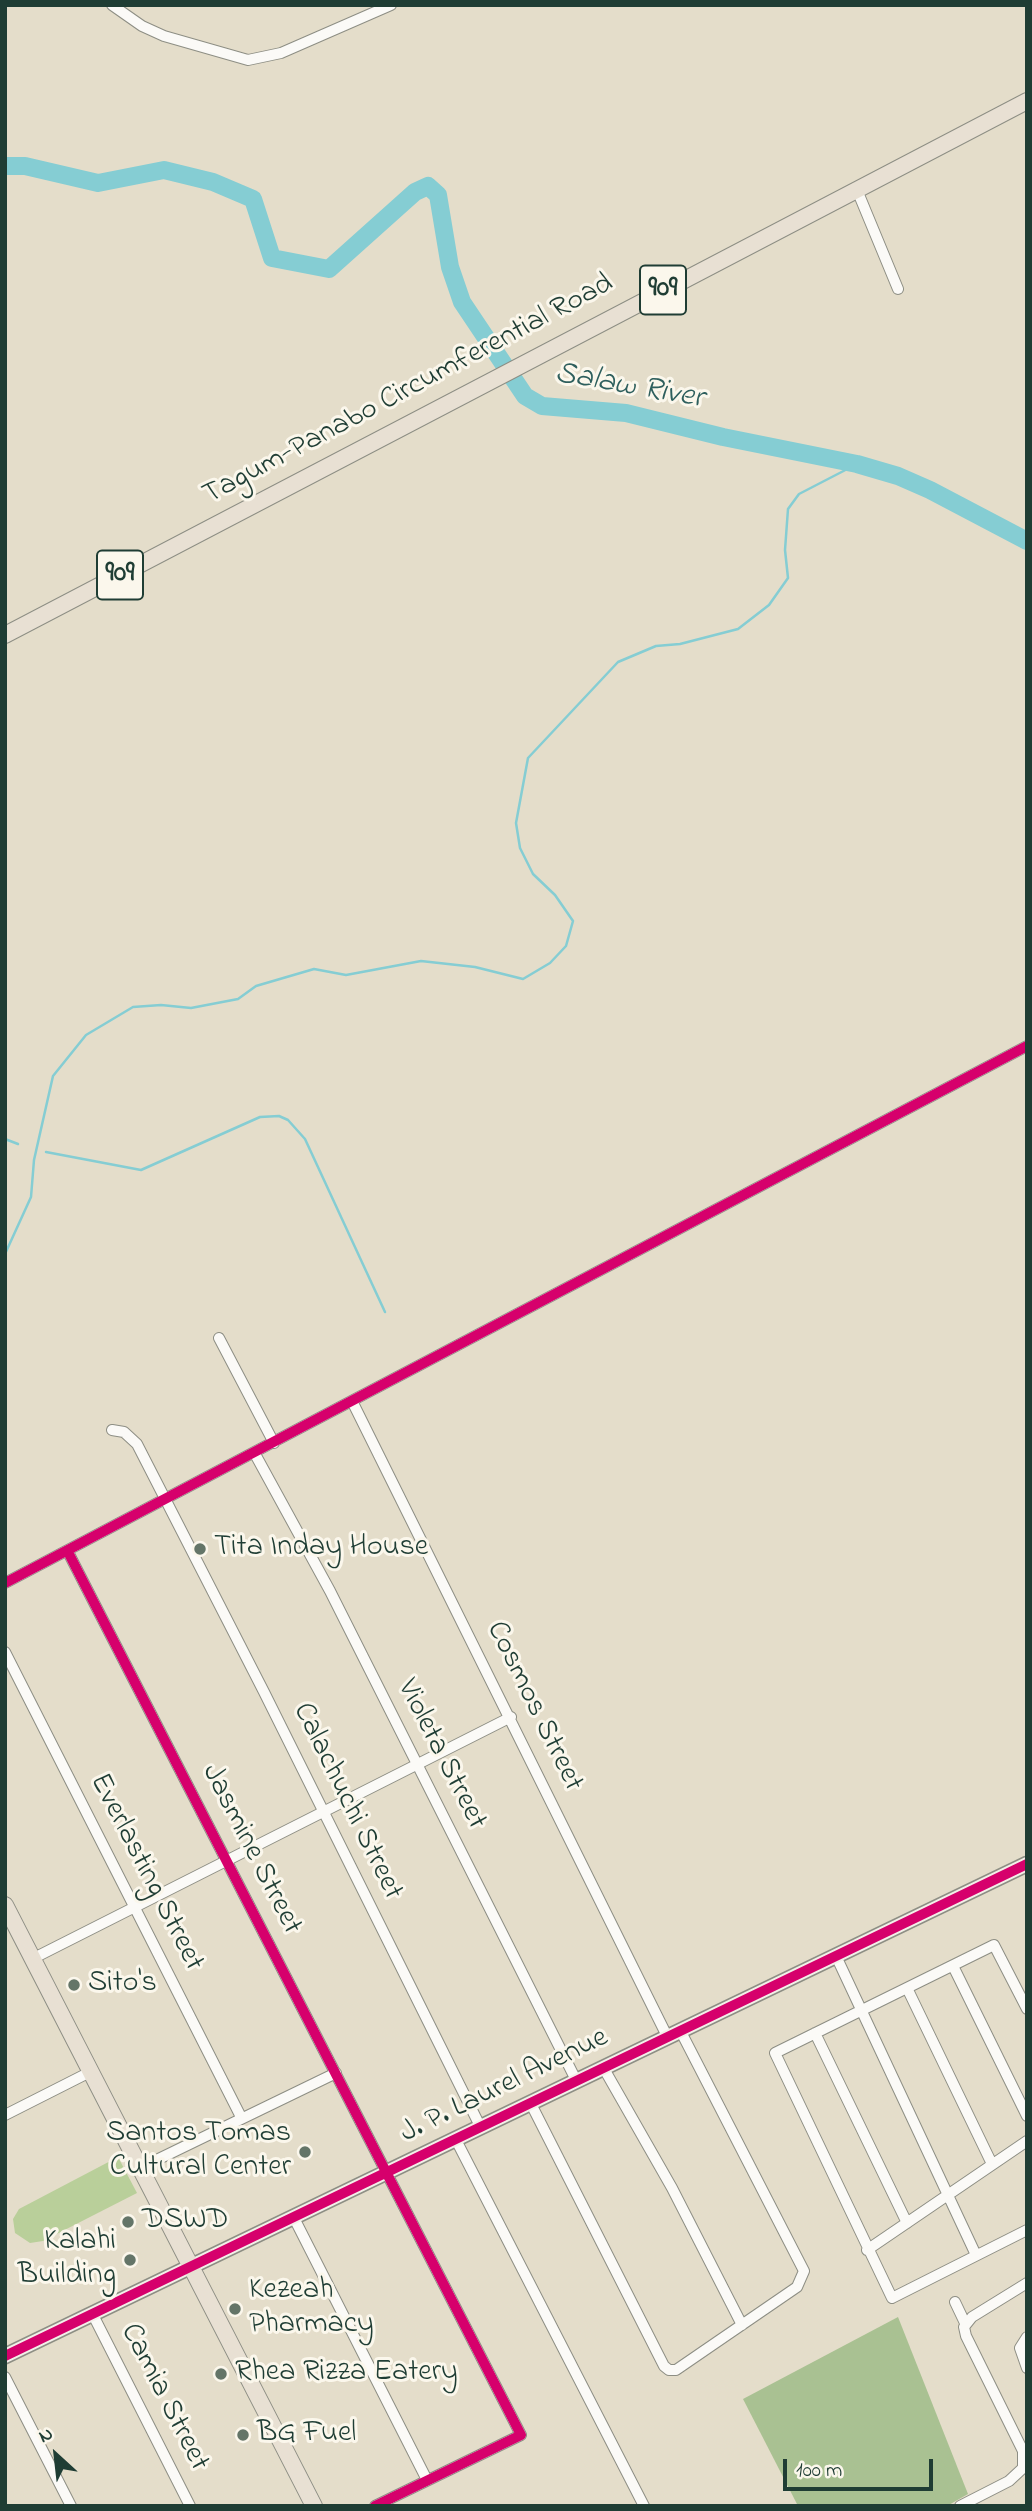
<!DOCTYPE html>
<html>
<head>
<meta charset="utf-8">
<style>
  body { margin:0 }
  #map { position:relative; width:1032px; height:2511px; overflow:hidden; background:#e4ddca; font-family:"Indie Flower",sans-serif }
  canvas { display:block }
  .frame { position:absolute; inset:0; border:7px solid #1f3d34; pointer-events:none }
  .north { position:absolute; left:21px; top:2420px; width:70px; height:70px; -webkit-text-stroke:5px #fbf7ec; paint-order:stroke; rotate:333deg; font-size:19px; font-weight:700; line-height:28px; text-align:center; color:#1f3d34 }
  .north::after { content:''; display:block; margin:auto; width:24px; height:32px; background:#1f3d34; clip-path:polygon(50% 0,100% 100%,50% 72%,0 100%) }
  .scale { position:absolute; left:783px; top:2459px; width:150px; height:32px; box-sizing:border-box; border:4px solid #1f3d34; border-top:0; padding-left:9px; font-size:21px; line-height:24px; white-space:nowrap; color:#1f3d34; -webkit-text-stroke:5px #fbf7ec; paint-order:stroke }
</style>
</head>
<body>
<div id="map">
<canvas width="1032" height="2511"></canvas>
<div class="frame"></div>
<div class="north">N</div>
<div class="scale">100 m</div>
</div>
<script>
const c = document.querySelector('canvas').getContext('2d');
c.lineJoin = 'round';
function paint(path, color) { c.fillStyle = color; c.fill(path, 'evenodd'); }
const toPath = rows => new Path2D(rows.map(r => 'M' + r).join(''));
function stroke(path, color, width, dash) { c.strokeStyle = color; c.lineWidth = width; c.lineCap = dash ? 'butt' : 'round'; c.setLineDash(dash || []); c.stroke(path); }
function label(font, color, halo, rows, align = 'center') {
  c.font = font + ' "Indie Flower",sans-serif'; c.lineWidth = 6; c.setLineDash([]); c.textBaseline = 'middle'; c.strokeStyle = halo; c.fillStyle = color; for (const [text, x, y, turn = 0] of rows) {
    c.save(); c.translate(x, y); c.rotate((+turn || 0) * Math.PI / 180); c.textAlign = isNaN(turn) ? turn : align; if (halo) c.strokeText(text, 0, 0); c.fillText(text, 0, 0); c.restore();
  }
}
paint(toPath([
  [118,2157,137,2193,43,2241,30,2243,15,2233,13,2219,19,2209]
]), '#b9cf9a');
paint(toPath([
  [898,2317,968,2494,947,2506,798,2506,743,2399]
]), '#a9c192');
stroke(toPath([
  [5,1139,18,1144],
  [46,1152,141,1170,260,1117,279,1116,288,1120,305,1139,385,1312],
  [5,1254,31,1197,34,1160,53,1076,86,1035,133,1007,161,1005,191,1008,238,999,256,986,314,969,346,975,421,961,475,967,523,979,550,963,566,946,573,921,555,895,533,874,520,848,516,823,528,758,618,662,656,646,680,644,738,629,769,605,788,578,785,550,788,509,799,494,857,464]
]), '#85cdd3', 2.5);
stroke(toPath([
  [5,166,25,166,98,183,164,170,213,182,253,199,272,258,329,269,415,192,428,186,438,195,450,267,462,302,525,396,542,406,626,413,723,437,857,464,898,476,930,490,1027,541]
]), '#85cdd3', 18);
const street = toPath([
  [112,5,142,26,164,36,248,60,281,53,391,5],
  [857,190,898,289],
  [219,1338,274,1443],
  [352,1401,667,2036],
  [112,1430,124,1432,137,1444,264,1692,480,2126],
  [255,1454,330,1591,576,2080],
  [68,1552,521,2435,375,2506],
  [5,1583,1027,1046],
  [5,1652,241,2117],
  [836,1956,976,2255],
  [32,1959,511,1717],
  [953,1966,1027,2116],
  [907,1988,992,2164],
  [1027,2009,994,1945,775,2053,892,2298,1027,2230],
  [815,2033,907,2223],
  [603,2067,672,2188,742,2325],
  [530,2102,664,2366,669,2370,676,2370,797,2287,804,2271,680,2030],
  [5,2115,90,2072],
  [455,2138,644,2506],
  [140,2168,336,2073],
  [293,2216,427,2480],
  [867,2250,1027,2141],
  [955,2302,965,2323],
  [92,2313,190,2506],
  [1027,2337,1020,2348,1027,2368],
  [5,2377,71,2506],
  [960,2506,1009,2481,1023,2468,1023,2451,966,2336,964,2327,972,2317,1027,2283]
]);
const secondary = toPath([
  [5,2356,1027,1864]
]);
const primary = toPath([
  [5,635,1027,101],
  [5,1905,314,2506]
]);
stroke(street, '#8d8e84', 12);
stroke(secondary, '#8d8e84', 17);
stroke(primary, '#8d8e84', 18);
stroke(street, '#fbfaf7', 10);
stroke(secondary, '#f3f0e9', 14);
stroke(primary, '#e8e0d3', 16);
stroke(toPath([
  [68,1552,521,2435,375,2506],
  [5,1583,1027,1046],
  [5,2356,1027,1864]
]), '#d6006c', 10);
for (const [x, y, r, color] of [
  [200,1549,7,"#647568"],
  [74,1985,7,"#647568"],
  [305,2152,7,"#647568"],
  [128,2222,7,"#647568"],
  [130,2260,7,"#647568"],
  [235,2309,7,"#647568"],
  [221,2374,7,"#647568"],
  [243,2435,7,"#647568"]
]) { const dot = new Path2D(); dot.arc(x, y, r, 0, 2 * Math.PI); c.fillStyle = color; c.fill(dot); stroke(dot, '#fbf7ec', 2.5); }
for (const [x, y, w] of [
  [663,290,46],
  [120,575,46]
]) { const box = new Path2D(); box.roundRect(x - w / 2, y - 24.5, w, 49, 5); c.fillStyle = '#fbf7ec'; c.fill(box); stroke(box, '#1f3d34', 2); }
label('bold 28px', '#1f3d34', null, [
  ["909",663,290],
  ["909",120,575]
]);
label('30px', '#1f3d34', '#fbf7ec', [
  ["Tagum-Panabo Circumferential Road",409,391,-28],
  ["Cosmos Street",533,1707,64],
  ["Violeta Street",440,1755,63],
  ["Calachuchi Street",346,1802,64],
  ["Jasmine Street",250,1850,63],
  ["Everlasting Street",145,1873,63],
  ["J. P. Laurel Avenue",505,2087,-26],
  ["Camia Street",163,2398,63]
]);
label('30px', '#1f3d34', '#fbf7ec', [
  ["Tita Inday House",214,1549],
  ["Sito's",88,1985],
  ["Santos Tomas",291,2135,"right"],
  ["Cultural Center",291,2169,"right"],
  ["DSWD",142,2222],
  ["Kalahi",116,2243,"right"],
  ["Building",116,2277,"right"],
  ["Kezeah",249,2292],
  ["Pharmacy",249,2326],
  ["Rhea Rizza Eatery",235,2374],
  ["BG Fuel",257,2435]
], 'left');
label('italic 32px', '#2e5f5d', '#fbf7ec', [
  ["Salaw River",629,388,10]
]);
</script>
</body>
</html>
